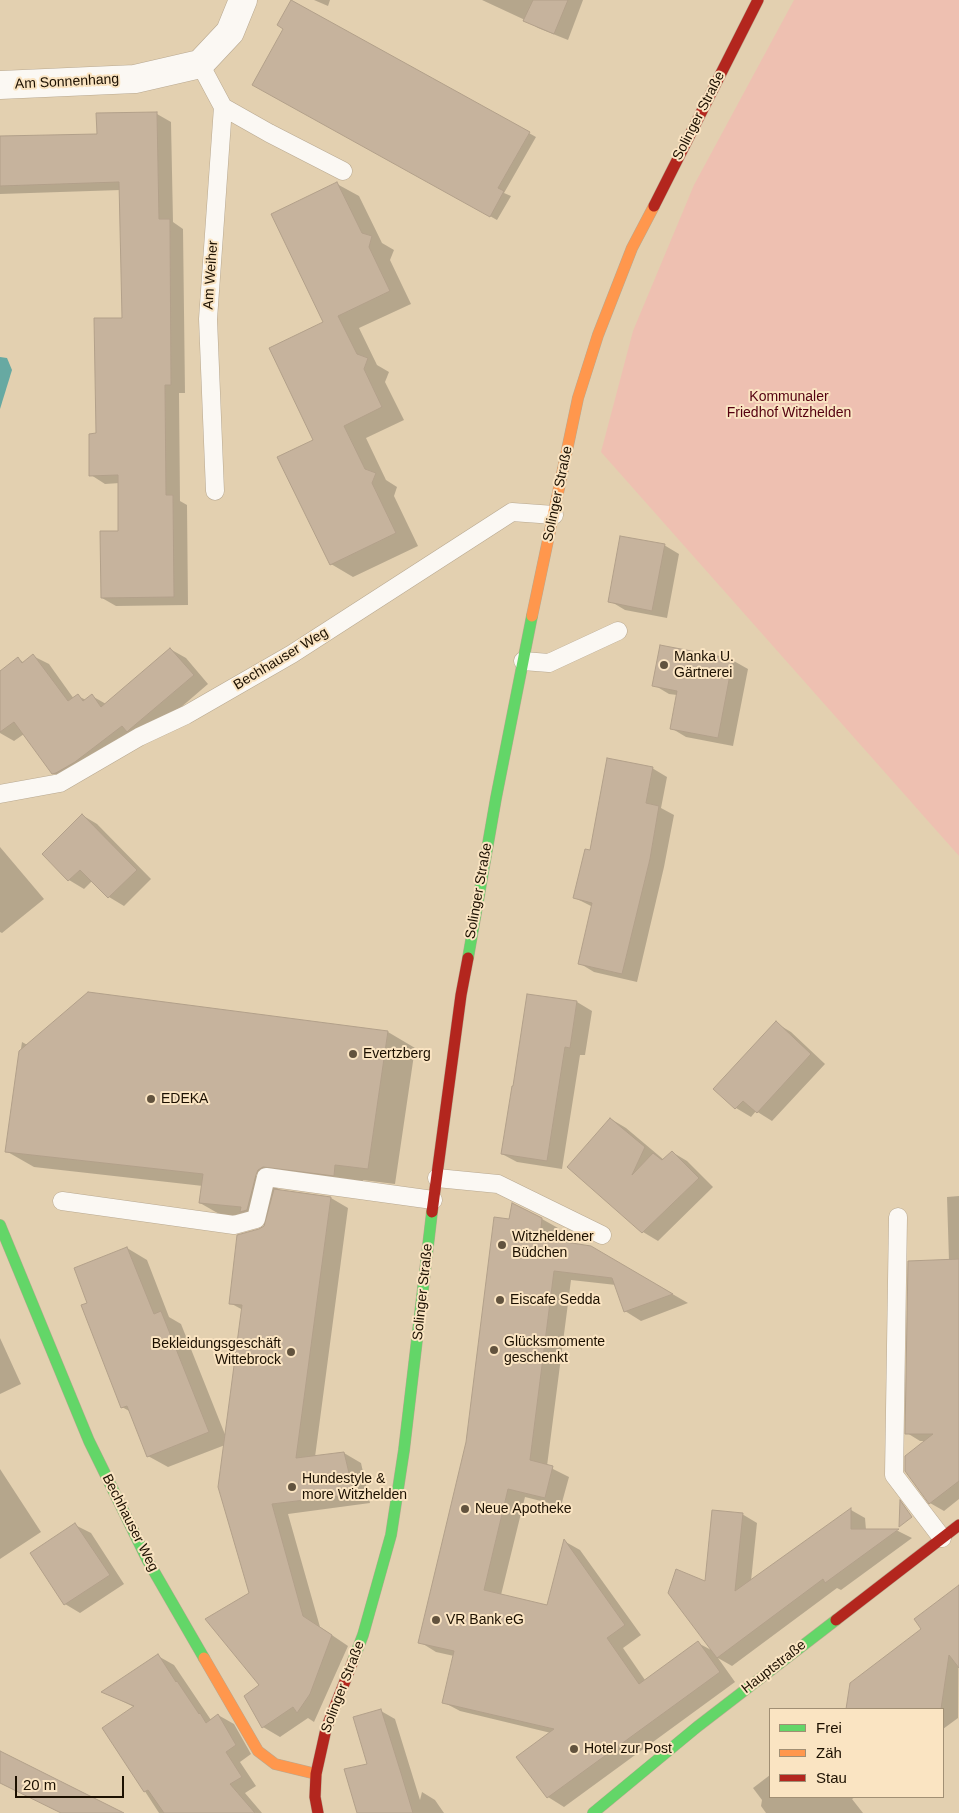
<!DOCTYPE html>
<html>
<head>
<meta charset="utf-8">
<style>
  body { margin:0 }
  #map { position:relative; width:959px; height:1813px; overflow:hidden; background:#e3d0b0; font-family:Helvetica,sans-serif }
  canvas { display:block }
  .legend { position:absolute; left:769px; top:1708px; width:175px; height:90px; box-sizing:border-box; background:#fae4c2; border:1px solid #a18f74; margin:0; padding:6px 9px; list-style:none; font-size:15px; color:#1c1000 }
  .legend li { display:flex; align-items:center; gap:10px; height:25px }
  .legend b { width:25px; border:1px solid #a18f74 }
  .scale { position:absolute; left:15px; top:1776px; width:109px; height:22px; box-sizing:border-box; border:2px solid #1c1000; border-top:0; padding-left:6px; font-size:15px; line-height:18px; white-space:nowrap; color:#1c1000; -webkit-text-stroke:4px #fae4c2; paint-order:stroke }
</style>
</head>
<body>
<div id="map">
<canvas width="959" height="1813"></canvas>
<ul class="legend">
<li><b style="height:6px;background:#63d668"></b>Frei</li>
<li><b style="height:6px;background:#ff974d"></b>Zäh</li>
<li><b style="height:6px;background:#b3261e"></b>Stau</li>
</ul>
<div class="scale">20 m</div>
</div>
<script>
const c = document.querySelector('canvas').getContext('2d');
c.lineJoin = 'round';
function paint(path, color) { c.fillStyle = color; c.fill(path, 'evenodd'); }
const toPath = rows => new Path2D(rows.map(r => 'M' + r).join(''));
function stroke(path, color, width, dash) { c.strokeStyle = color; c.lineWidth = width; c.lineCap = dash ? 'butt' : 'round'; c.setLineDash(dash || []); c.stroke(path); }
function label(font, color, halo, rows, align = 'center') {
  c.font = font + ' Helvetica,sans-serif'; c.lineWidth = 4; c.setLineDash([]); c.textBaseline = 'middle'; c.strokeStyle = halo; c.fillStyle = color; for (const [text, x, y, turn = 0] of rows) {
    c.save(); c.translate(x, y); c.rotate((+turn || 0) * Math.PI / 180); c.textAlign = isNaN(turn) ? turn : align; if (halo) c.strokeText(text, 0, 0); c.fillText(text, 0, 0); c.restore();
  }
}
paint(toPath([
  [794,0,959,0,959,856,601,452,633,331,694,185]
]), '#eec0b1');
paint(toPath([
  [0,357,7,358,12,370,0,409]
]), '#67a9a2');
paint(toPath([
  [314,0,330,0,328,6],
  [482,0,583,0,568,40,538,28,525,20],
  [292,1,536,137,504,193,511,196,497,220,253,84,285,28,279,25],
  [157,114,171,122,173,222,183,229,185,393,179,393,180,501,187,505,188,605,116,606,102,598,120,532,120,483,105,484,91,475,97,435,123,319,121,190,0,194,0,137,98,135],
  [337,184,359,196,382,243,394,250,390,260,411,304,359,328,377,365,389,372,385,382,404,420,366,438,386,480,397,487,394,496,418,546,353,577,331,564,315,440],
  [664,545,679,554,667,618,625,610,610,601],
  [170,649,186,658,208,684,144,739,69,782,53,773,24,734,14,741,0,733,0,673,19,659,24,663,33,656,49,664,74,699,78,696,86,700,92,696,106,704],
  [732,660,748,669,733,746,686,737,671,728,677,695,669,694,654,685],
  [652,768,667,777,661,808,674,815,664,867,637,982,594,972,579,963,593,907,575,898,591,852],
  [82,815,97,824,151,879,124,906,109,897,92,881,84,889,69,880],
  [0,847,44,899,2,933,0,932],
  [528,995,577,1002,592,1011,585,1055,580,1055,562,1169,517,1162,502,1154,514,1088],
  [776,1023,791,1032,825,1064,772,1121,756,1111,751,1117,736,1108,715,1089],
  [388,1032,415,1048,395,1184,363,1180,361,1191,290,1183,284,1189,251,1170,250,1172,282,1191,331,1198,348,1208,315,1457,344,1453,361,1463,370,1503,288,1514,320,1627,348,1646,314,1722,308,1718,280,1737,263,1727,261,1685,250,1594,225,1445,168,1467,148,1456,131,1412,122,1407,89,1303,127,1248,147,1260,169,1317,181,1324,226,1437,243,1310,230,1303,259,1230,265,1225,259,1221,228,1219,200,1203,203,1186,34,1167,6,1151,22,1042,49,1057],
  [611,1119,626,1128,664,1160,672,1152,687,1161,713,1187,658,1241,643,1232],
  [959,1196,959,1499,944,1511,930,1503,926,1441,920,1441,907,1433,949,1261,947,1197],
  [542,1219,558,1228,556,1242,591,1247,688,1303,641,1321,625,1311,616,1285,571,1280,547,1466,569,1477,561,1506,525,1497,501,1595,548,1606,564,1541,580,1550,641,1635,623,1648,645,1680,698,1643,713,1651,706,1582,742,1514,757,1523,751,1581,851,1510,865,1518,866,1530,898,1531,912,1538,841,1590,837,1588,732,1666,718,1658,735,1682,564,1807,548,1797,551,1733,460,1711,443,1702,454,1656,436,1652,420,1642,467,1442,510,1220],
  [0,1338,21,1384,0,1394],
  [0,1469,41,1532,0,1559],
  [75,1525,91,1533,124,1584,80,1613,65,1604],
  [959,1586,958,1718,943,1729,943,1709,847,1709,851,1684,923,1629],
  [158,1656,174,1665,211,1720,218,1715,234,1724,251,1754,240,1762,256,1786,245,1793,262,1813,159,1813,104,1728,134,1707,104,1692],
  [381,1711,395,1719,420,1800,422,1792,435,1800,444,1813,358,1813],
  [770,1775,770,1797,855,1797,852,1799,863,1813,766,1813,761,1806,762,1800,753,1788]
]), '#0003');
const building = toPath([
  [291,0,530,132,498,188,504,191,490,217,252,85,283,29,277,25,291,0],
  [533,0,568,0,554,34,523,21,533,0],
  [157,112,159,219,170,219,171,385,165,385,166,495,173,495,174,597,101,598,100,531,118,531,118,475,89,476,89,434,96,433,94,318,122,318,119,182,0,186,0,136,97,134,96,113,157,112],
  [337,182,362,233,372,236,369,247,390,291,338,316,357,354,368,358,364,369,382,407,344,426,365,469,376,473,372,483,396,533,330,565,277,457,313,440,269,348,323,322,271,214,337,182],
  [620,536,665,544,652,611,608,602,620,536],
  [660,645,733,659,718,738,670,729,677,691,652,686,660,645],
  [170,648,194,675,129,730,127,732,122,726,75,762,56,773,52,774,14,722,0,732,0,671,18,657,22,663,33,654,68,701,78,694,83,701,92,694,101,707,170,648],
  [607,758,653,767,646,803,659,806,650,859,622,974,578,964,592,903,573,898,585,849,590,850,607,758],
  [82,814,137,870,108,898,80,870,68,881,42,854,82,814],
  [88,992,388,1031,368,1169,335,1165,334,1176,263,1167,258,1170,256,1175,247,1210,240,1212,241,1207,199,1203,203,1174,5,1152,19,1051,88,992],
  [527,994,577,1001,570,1048,565,1047,547,1161,501,1154,512,1086,513,1086,527,994],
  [776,1021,811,1054,757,1113,743,1101,735,1109,713,1089,776,1021],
  [610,1118,645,1147,632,1175,653,1153,662,1160,672,1151,699,1178,642,1233,567,1167,610,1118],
  [274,1189,331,1197,296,1458,344,1452,354,1494,272,1504,303,1616,332,1635,310,1694,297,1713,293,1707,262,1728,244,1696,259,1685,205,1619,249,1593,218,1487,242,1305,229,1304,237,1235,259,1229,264,1226,274,1189],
  [512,1203,542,1218,540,1238,591,1246,673,1294,624,1312,612,1278,554,1271,530,1460,553,1466,545,1498,508,1489,484,1590,547,1605,564,1539,625,1625,607,1638,639,1684,698,1641,720,1672,547,1798,516,1757,554,1729,442,1703,454,1651,418,1643,466,1442,494,1217,509,1219,512,1203],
  [127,1247,154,1314,161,1311,209,1432,147,1457,127,1406,121,1408,81,1305,87,1303,74,1268,127,1247],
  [959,1259,959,1481,929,1504,905,1471,905,1456,933,1434,905,1434,908,1261,959,1259],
  [900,1500,912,1517,899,1527,900,1500],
  [851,1508,851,1529,899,1529,825,1583,823,1579,717,1658,668,1593,676,1569,705,1581,712,1510,743,1513,735,1591,851,1508],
  [75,1523,110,1575,64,1605,30,1553,75,1523],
  [959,1585,959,1668,949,1655,941,1709,846,1709,850,1683,921,1629,914,1619,959,1585],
  [158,1654,176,1682,177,1681,199,1714,200,1713,206,1723,218,1714,236,1745,226,1752,242,1777,230,1784,255,1813,164,1813,148,1790,144,1792,102,1728,134,1706,101,1692,158,1654],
  [381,1709,401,1773,413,1813,357,1813,344,1769,367,1764,353,1717,381,1709],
  [0,1751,124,1813,61,1813,0,1783,0,1751]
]);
paint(building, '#c6b39d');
stroke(building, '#b2a08a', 1);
const lane = toPath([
  [200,64,223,107,208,319,215,491],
  [223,107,269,133,343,171],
  [523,661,549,663,618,631],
  [0,794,60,783,139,737,186,715,292,654,512,512,554,515],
  [437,1178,498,1184,602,1235],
  [62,1201,234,1225,256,1219,266,1177,433,1200],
  [898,1217,894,1475,942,1538]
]);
const street = toPath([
  [0,85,135,79,200,64,230,32,243,0]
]);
const fast = toPath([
  [468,958,496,798,532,616],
  [0,1225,89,1441,148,1561,204,1658],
  [353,1661,363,1635,391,1535,404,1450,432,1212],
  [593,1813,697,1727,836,1620]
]);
const slow = toPath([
  [532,616,578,398,598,335,632,248,654,206],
  [204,1658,258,1751,275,1764,316,1774]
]);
const jam = toPath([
  [654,206,758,0],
  [432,1212,461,995,468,958],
  [836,1620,959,1525],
  [318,1813,315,1797,316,1774,326,1729,353,1661]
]);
stroke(lane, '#b8a890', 19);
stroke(street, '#b8a890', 29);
stroke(fast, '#b8a890', 12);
stroke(slow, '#b8a890', 12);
stroke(jam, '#b8a890', 12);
stroke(lane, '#fbf8f3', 18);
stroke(street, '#fbf8f3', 28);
stroke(fast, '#63d668', 11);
stroke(slow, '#ff974d', 11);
stroke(jam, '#b3261e', 11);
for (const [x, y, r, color] of [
  [664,665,5,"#62533e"],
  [353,1054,5,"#62533e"],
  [151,1099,5,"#62533e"],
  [502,1245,5,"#62533e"],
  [500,1300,5,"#62533e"],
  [494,1350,5,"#62533e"],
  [291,1352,5,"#62533e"],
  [292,1487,5,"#62533e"],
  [465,1509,5,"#62533e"],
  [436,1620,5,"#62533e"],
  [574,1749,5,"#62533e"]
]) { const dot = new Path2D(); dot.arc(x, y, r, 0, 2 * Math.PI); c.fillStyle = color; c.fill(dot); stroke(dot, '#fae4c2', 2); }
label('14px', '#1c1000', '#fae4c2', [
  ["Am Sonnenhang",67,82,-3],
  ["Solinger Straße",699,116,-63],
  ["Am Weiher",211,275,-86],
  ["Solinger Straße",558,494,-78],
  ["Bechhauser Weg",281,659,-31],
  ["Solinger Straße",479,891,-80],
  ["Solinger Straße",423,1292,-84],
  ["Bechhauser Weg",130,1523,63],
  ["Hauptstraße",774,1667,-38],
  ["Solinger Straße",343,1687,-69]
]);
label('14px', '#540010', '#fae4c2', [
  ["Kommunaler",789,397],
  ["Friedhof Witzhelden",789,413]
]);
label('14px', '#1c1000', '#fae4c2', [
  ["Manka U.",674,657],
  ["Gärtnerei",674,673],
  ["Evertzberg",363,1054],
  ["EDEKA",161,1099],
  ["Witzheldener",512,1237],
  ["Büdchen",512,1253],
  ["Eiscafe Sedda",510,1300],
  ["Glücksmomente",504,1342],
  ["geschenkt",504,1358],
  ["Bekleidungsgeschäft",281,1344,"right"],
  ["Wittebrock",281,1360,"right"],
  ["Hundestyle &",302,1479],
  ["more Witzhelden",302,1495],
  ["Neue Apotheke",475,1509],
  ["VR Bank eG",446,1620],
  ["Hotel zur Post",584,1749]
], 'left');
</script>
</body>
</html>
